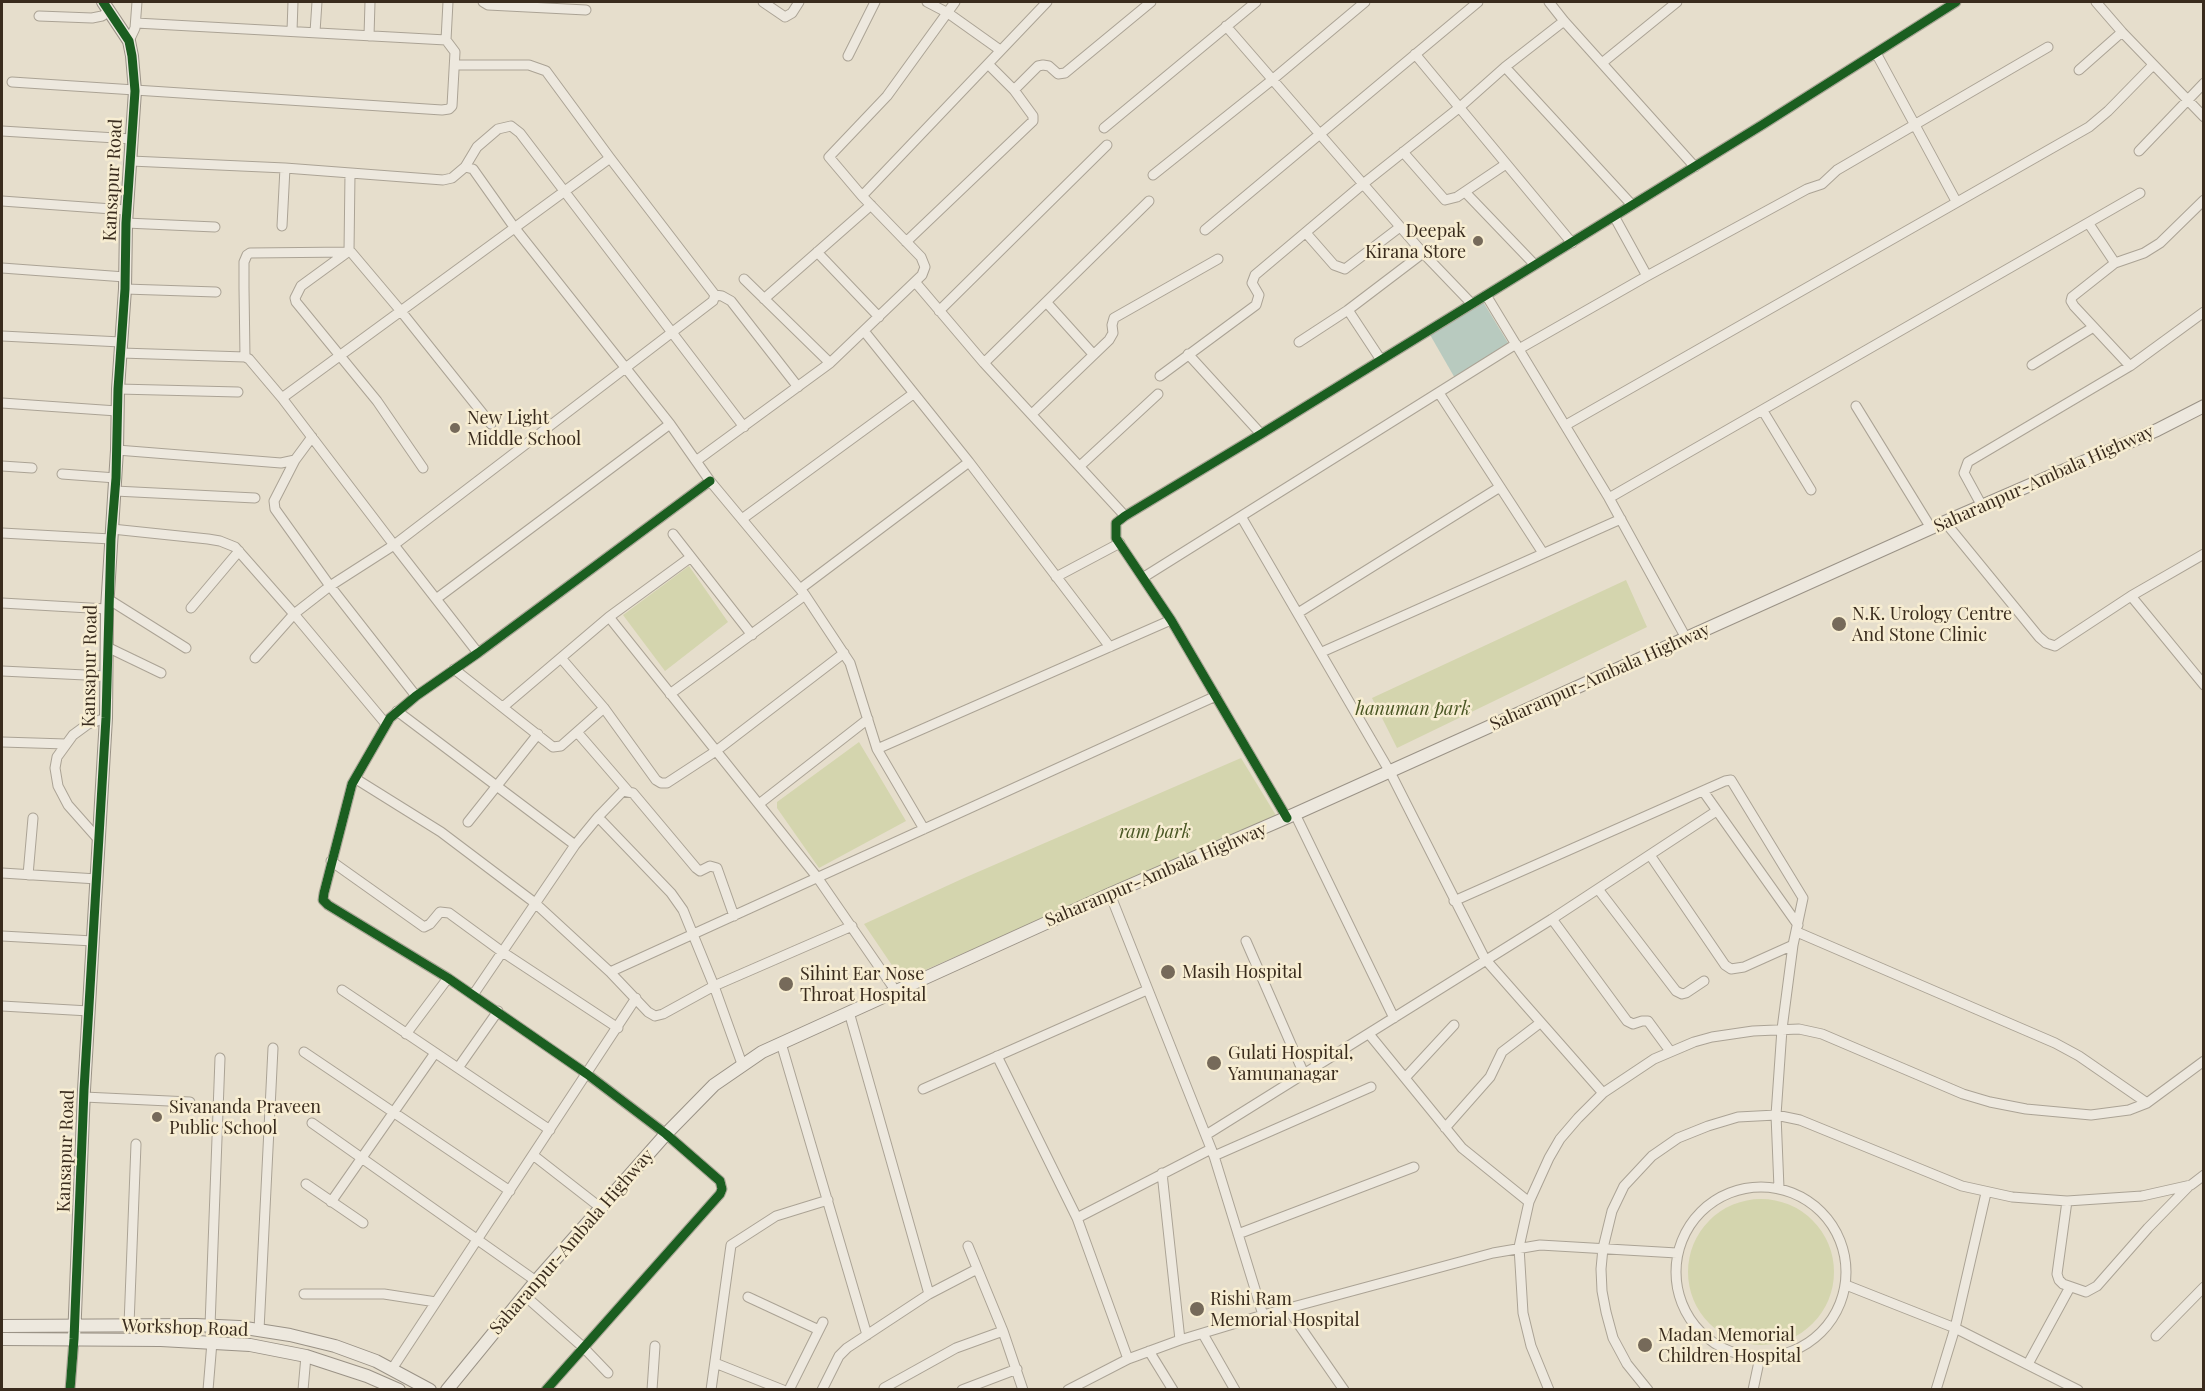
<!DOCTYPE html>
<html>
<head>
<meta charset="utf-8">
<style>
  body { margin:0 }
  #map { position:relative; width:2205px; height:1391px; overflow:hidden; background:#e6decc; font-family:"Playfair Display",serif }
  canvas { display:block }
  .frame { position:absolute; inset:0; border:3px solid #392b1d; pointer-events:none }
</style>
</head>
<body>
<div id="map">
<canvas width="2205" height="1391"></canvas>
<div class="frame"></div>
</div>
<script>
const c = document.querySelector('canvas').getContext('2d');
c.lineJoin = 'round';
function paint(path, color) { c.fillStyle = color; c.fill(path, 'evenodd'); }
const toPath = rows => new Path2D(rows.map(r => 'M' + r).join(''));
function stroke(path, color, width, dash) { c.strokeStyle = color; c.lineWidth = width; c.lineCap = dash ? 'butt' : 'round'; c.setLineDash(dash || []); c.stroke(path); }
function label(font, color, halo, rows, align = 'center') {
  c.font = font + ' "Playfair Display",serif'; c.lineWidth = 5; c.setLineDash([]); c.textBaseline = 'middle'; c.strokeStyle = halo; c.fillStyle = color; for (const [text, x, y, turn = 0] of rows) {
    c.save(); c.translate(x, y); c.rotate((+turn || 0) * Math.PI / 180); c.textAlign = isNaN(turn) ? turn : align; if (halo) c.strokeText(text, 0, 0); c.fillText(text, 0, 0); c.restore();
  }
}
paint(toPath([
  [689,566,728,622,665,671,623,615],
  [1626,580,1647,627,1397,748,1372,698],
  [859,742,906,821,819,868,777,808,777,802],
  [1241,758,1277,817,902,980,864,924,964,878],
  '1688 1272a73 73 0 1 1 146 0a73 73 0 1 1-146 0Z'
]), '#d4d5ae');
paint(toPath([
  [1482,300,1510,346,1456,380,1429,333]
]), '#b8cabf');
const street = toPath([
  [483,2,488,5,586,10],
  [763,2,785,17,792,13,799,2],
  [927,2,948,13,1000,50],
  [1549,2,1564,21,1695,167],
  [2096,2,2122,32,2204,117],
  [39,16,92,18,102,16,110,11],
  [1226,26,1423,253,1471,303],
  [292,31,293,2],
  [315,32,317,2],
  [369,36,370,2],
  [446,40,448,2],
  [129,41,135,28,137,2],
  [1876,53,1956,201],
  [1415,54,1572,243],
  [848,56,875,2],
  [1602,63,1677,2],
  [456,65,529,65,546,71,610,158,715,295,722,296,731,301,798,387],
  [1505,67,1632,205],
  [2079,70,2122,32],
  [12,82,442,110,449,109,452,106,455,52,446,40,136,23],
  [1014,90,1038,66,1043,65,1049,66,1058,74,1065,73,1151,2],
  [1104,128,1256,2],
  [2,131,132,139],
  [2139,151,2204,83],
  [1403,152,1445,200,1457,197,1506,164],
  [131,161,285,168,443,180,452,178,465,167,473,169,514,227,670,424,710,481,805,595,850,663,877,749,924,829],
  [465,167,477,147,498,129,511,126,520,133,744,427],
  [350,174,349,251,301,286,295,298,296,302,377,401,423,468],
  [1153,175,1272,80,1365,2],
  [1465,192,1535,265],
  [862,196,1047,2],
  [2,201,126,210],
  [1614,216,1647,276],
  [126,223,215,227],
  [2089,224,2115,263],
  [282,226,285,168],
  [1205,230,1478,2],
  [1306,233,1334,265,1345,269,1400,227],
  [906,242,1033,121,1033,116,1014,90,989,65],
  [817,252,879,317],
  [2,268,125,277],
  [744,279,830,363],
  [916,283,984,363,1125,516],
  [125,289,216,292],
  [1486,295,1609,498,1686,638],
  [764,299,871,205],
  [1047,303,1093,354],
  [939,311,1107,145],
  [864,331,969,462,1110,647],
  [2,336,121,342],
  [1299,342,1348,310],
  [1519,349,1647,276,1807,189,1822,184,1837,170,2048,47],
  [121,353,245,357,249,359,282,398,394,545,330,586,294,614,255,658],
  [1188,354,1261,434],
  [245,357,244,288,244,262,247,255,250,253,351,252,400,310,491,424],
  [1381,360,1348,310,1423,253],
  [984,363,1149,201],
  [2032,365,2092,328],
  [2130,366,2074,306,2071,301,2072,297,2115,263,2144,253,2160,243,2204,200],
  [1160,376,1256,305,1259,295,1252,283,1255,275,1363,184,1460,107,1505,67,1564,21],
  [118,389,238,392],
  [1439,393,1543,553],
  [282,398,610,158],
  [2,403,117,411],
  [1856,406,1931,528],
  [1763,411,1811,490],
  [1032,414,1109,340,1113,333,1112,325,1114,318,1218,259],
  [1566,425,2089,127,2108,111,2153,65],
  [117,450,281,463,295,460,312,437],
  [295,460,274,501,275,509,330,586,416,696],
  [696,461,830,363,922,275,925,267,921,257,862,196,829,157,887,96,955,2],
  [2,466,32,468],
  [1080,466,1158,394],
  [62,474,116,478],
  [115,491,255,498],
  [1609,498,2140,193],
  [1982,506,1964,473,1968,462,2130,366,2204,312],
  [1242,518,1390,772,1485,959,1603,1093],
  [742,519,913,394],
  [1945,522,2039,637,2046,643,2055,646,2131,596,2204,554],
  [112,529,208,539,220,541,235,547,294,614,386,724],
  [2,533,111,539],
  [673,534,752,635],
  [1056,577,1120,543],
  [1144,577,1516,344],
  [800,589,969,462],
  [2131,596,2204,685],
  [108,599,186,648],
  [436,599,670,424],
  [2,603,107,609],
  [191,608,239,551],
  [1298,613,1500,487],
  [609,617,817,877,895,990],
  [107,647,161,673],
  [1322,652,1621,519],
  [478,653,394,545,713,301,715,295],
  [561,658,604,708,656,780,661,783,667,783,716,751,844,653],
  [454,669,553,747,561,746,604,708],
  [2,671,106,676],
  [670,694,805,595],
  [503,707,609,617,691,557],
  [397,711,575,845],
  [577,732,628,791],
  [2,742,66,744],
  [877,749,1171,620],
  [356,779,441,832,535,903,610,972,648,1012,655,1016,663,1014,714,986,852,926],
  [1703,791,1798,925],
  [759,804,868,719],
  [1295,814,1394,1018],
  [598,817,671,893,683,910,714,986,742,1064],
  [1287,818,1171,620,1116,538,1116,523,1125,516,1261,434,1762,125,1956,2],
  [468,822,538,734],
  [99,840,68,805,58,786,55,768,57,757,73,735,88,724,106,718],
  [1650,855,1725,965,1731,969,1744,967,1793,945],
  [331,861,424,927,430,924,440,912,449,913,501,951,618,1028],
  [2,873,97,879],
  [28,875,33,818],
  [1598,889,1676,991,1682,994,1686,993,1704,981],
  [1110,894,1214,1156,1263,1315],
  [1454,901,1725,781,1731,780,1803,898,1793,945,1782,1029,1776,1115,1779,1188],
  [1552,919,1627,1021,1633,1024,1642,1021,1648,1021,1670,1051],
  [1797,932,2055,1043,2079,1056,2147,1103],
  [2,936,93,941],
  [1246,941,1304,1074],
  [610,972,1216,696],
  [342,990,550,1130],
  [473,995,575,845,598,817,623,791,633,793,696,868,700,871,710,866,717,868,734,916],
  [2,1006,89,1011],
  [406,1034,448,978],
  [1369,1034,1462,1148,1529,1202],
  [781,1043,867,1335],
  [304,1052,510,1191],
  [997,1056,1077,1218,1128,1359],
  [458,1068,498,1011],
  [1405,1078,1454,1025],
  [923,1089,1147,990],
  [84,1097,190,1102],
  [312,1123,536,1281],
  [1445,1128,1490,1077,1502,1052,1540,1023],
  [1206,1135,1552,919,1715,812],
  [533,1155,601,1208],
  [1214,1156,1371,1087],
  [1162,1173,1180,1340],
  [306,1184,363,1223],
  '1676 1272a85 85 0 1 1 170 0a85 85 0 1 1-170 0Z',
  [2067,1201,2057,1274,2059,1280,2063,1284,2086,1292,2097,1286,2148,1228,2189,1186],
  [331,1202,435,1053],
  [1077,1218,1211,1149],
  [1238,1234,1414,1167],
  [968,1246,1003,1331,1023,1390],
  [1846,1285,1955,1328,2078,1390],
  [304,1294,384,1294,436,1302],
  [929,1294,977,1269],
  [524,1295,583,1347,608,1373],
  [748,1297,819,1330],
  [1288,1309,1344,1390],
  [129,1325,136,1144],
  [259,1330,273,1048],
  [1203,1334,1235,1390],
  [2156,1336,2204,1287],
  [1149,1351,1173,1390],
  [715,1363,783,1390],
  [2028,1364,2070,1287],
  [392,1369,636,998],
  [884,1388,956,1348,1003,1331],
  [70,1390,74,1339],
  [208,1390,212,1342,210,1326,220,1058],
  [303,1390,306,1356],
  [546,1390,720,1194,722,1189,720,1181,666,1134,587,1074,448,978,328,905,323,900,324,893,352,784,390,718,416,696,478,653,710,481],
  [652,1390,655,1346],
  [711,1390,731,1245,776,1216,828,1200],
  [789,1390,823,1322],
  [822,1390,839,1356,847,1348,929,1294,849,1012],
  [962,1390,1017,1369],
  [1068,1390,1128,1359,1180,1340,1263,1315,1493,1253,1540,1245,1677,1253],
  [1549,1390,1531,1346,1523,1313,1519,1247,1529,1202,1549,1158,1560,1139,1578,1118,1603,1093,1654,1059,1694,1042,1712,1037,1753,1031,1799,1029,1822,1034,1963,1094,1990,1102,2026,1109,2091,1115,2129,1110,2147,1103,2204,1061],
  [1648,1390,1627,1364,1613,1338,1606,1312,1602,1291,1601,1269,1603,1248,1612,1211,1624,1186,1652,1156,1678,1138,1708,1126,1738,1117,1776,1115,1800,1120,1962,1186,2012,1197,2067,1201,2142,1196,2191,1185,2204,1175],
  [1753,1390,1760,1357],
  [1936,1390,1955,1328,1986,1193]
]);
const secondary = toPath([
  [2,1326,196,1325,239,1327,290,1335,335,1346,376,1361,430,1390],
  [2,1339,161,1340,250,1345,306,1356,367,1376,399,1390],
  [74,1339,84,1090,106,718,107,609,117,450,118,389,125,289,126,223,135,91,132,56,129,41,103,2],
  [447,1390,536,1281,666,1134,714,1085,762,1052,1110,894,1295,814,1931,528,2157,430,2204,406]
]);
stroke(street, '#aba395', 11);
stroke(secondary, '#9a9286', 14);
stroke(street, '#ede8de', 9);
stroke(secondary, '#ede8de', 12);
stroke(toPath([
  [1287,818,1171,620,1116,538,1116,523,1125,516,1261,434,1762,125,1956,2],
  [70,1390,74,1339,84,1090,106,718,111,539,116,478,118,389,125,289,126,223,135,91,132,56,129,41,103,2],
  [546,1390,720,1194,722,1189,720,1181,666,1134,587,1074,448,978,328,905,323,900,324,893,352,784,390,718,416,696,478,653,710,481]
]), '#1b5e20', 9);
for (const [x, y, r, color] of [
  [1478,241,6,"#766a5a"],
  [455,428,6,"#766a5a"],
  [1839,624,8,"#766a5a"],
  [1168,972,8,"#766a5a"],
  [786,984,8,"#766a5a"],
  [1214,1063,8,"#766a5a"],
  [157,1117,6,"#766a5a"],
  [1197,1309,8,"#766a5a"],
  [1645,1345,8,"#766a5a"]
]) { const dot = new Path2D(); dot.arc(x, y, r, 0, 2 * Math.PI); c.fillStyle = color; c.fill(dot); stroke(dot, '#f7edd2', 2); }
label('18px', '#392b1d', '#f7edd2', [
  ["Kansapur Road",113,180,-87],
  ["Saharanpur-Ambala Highway",2044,479,-24],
  ["Kansapur Road",90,666,-89],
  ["Saharanpur-Ambala Highway",1600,677,-24],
  ["Saharanpur-Ambala Highway",1156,875,-23],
  ["Kansapur Road",66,1151,-88],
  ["Saharanpur-Ambala Highway",572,1242,-49],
  ["Workshop Road",185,1328,2]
]);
label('18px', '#392b1d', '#f7edd2', [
  ["Deepak",1466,231,"right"],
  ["Kirana Store",1466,252,"right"],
  ["New Light",467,418],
  ["Middle School",467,439],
  ["N.K. Urology Centre",1852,614],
  ["And Stone Clinic",1852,635],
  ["Masih Hospital",1182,972],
  ["Sihint Ear Nose",800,974],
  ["Throat Hospital",800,995],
  ["Gulati Hospital,",1228,1053],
  ["Yamunanagar",1228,1074],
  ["Sivananda Praveen",169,1107],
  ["Public School",169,1128],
  ["Rishi Ram",1210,1299],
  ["Memorial Hospital",1210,1320],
  ["Madan Memorial",1658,1335],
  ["Children Hospital",1658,1356]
], 'left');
label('italic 18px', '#495623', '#f7edd2', [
  ["hanuman park",1413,709],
  ["ram park",1155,832]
]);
</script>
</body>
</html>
